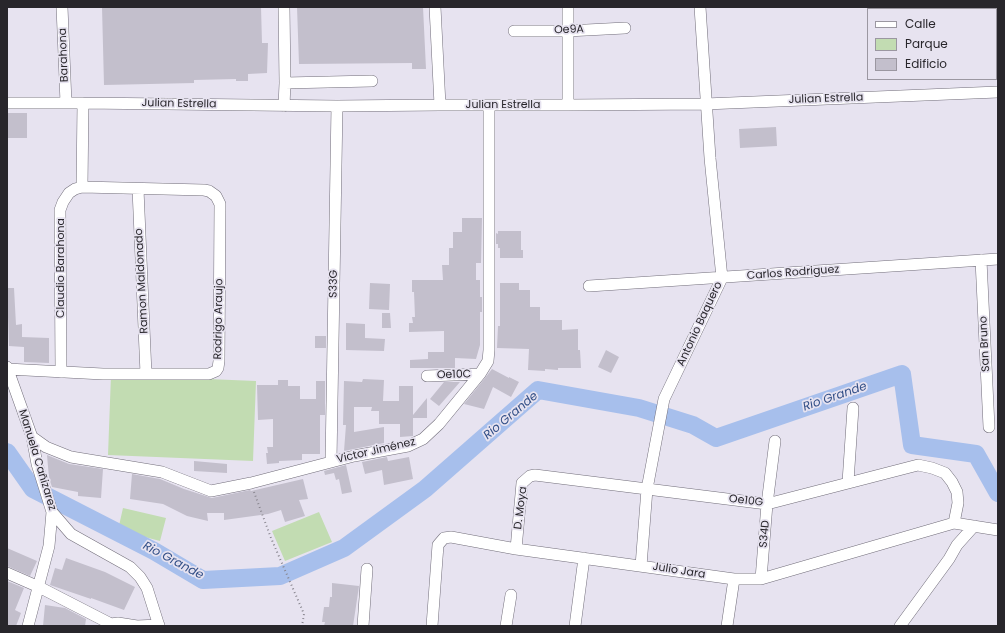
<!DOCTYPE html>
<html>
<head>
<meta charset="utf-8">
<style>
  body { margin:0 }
  #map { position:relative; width:1005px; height:633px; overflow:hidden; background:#e7e3f0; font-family:Poppins,sans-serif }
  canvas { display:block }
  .frame { position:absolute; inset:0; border:8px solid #28262b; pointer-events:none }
  .legend { position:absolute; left:867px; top:8px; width:130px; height:72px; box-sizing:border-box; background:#e7e3f0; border:1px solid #9b97a1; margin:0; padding:5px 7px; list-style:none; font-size:12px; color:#28262b }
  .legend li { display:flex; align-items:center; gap:8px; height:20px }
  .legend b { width:20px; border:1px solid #9b97a1 }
</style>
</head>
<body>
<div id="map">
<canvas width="1005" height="633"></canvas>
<div class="frame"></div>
<ul class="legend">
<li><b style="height:5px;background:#fff"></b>Calle</li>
<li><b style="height:11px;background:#c2dcb2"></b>Parque</li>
<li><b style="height:11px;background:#c3bfcc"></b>Edificio</li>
</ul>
</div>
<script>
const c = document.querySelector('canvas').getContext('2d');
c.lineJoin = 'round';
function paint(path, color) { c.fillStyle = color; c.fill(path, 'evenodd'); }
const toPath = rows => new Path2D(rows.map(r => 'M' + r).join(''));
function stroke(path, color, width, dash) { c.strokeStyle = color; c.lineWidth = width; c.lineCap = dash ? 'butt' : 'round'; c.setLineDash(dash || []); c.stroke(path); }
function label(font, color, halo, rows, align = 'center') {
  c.font = font + ' Poppins,sans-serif'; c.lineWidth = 3.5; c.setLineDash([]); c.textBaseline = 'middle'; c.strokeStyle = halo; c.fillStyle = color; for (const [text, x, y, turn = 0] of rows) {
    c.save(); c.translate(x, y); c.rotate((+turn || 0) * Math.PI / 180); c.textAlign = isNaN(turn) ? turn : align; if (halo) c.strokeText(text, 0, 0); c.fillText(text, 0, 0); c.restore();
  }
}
paint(toPath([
  [111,375,256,381,253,461,108,455],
  [123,508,166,518,160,541,118,530],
  [319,512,332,542,285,561,272,531]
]), '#c2dcb2');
stroke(toPath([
  [7,452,33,489,154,551,203,580,280,576,344,548,425,489,538,390,639,408,693,425,716,438,902,374,912,445,976,454,998,493]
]), '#a7bfec', 18);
paint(toPath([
  [102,7,261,7,262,43,268,43,267,73,248,74,248,81,236,81,236,79,194,80,194,83,104,85],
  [297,7,353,8,353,7,423,7,426,69,412,69,412,63,299,64],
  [7,113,27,113,27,138,7,138],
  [776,127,777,146,740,148,739,129],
  [462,218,482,218,481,263,476,263,476,280,480,280,480,297,482,297,482,312,480,312,480,345,476,359,455,358,455,368,410,368,410,360,428,359,428,352,444,352,444,331,409,332,409,323,413,323,412,317,415,317,414,292,412,292,412,280,443,280,442,265,449,265,449,248,453,248,453,232,462,232],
  [498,231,521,231,521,250,523,250,523,258,500,258,500,248,498,248,498,244,496,244,496,233,498,234],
  [370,283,390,284,389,310,369,309],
  [500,283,519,283,519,290,530,290,530,307,540,307,540,320,562,320,562,330,578,329,578,350,580,350,581,368,558,368,558,370,545,369,545,371,528,370,529,349,497,348,498,326,500,326],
  [7,288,14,288,16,325,22,324,22,337,49,338,49,363,24,362,24,347,9,346],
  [382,313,390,313,391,328,382,328],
  [346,323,365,324,365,338,385,339,384,351,346,350],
  [315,336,326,336,326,348,315,348],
  [606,350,619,357,611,373,598,367],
  [492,369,509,378,509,377,519,382,511,397,493,387,484,409,464,404,485,378],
  [363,379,384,380,383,401,399,401,399,386,413,386,413,415,427,398,427,418,413,418,413,436,400,437,400,424,379,424,379,411,371,411,372,407,354,407,354,432,384,427,384,443,344,451,346,425,343,425,344,381,362,382],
  [278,380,288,380,288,386,300,386,300,399,316,399,316,381,325,381,325,415,320,415,320,454,302,454,302,460,279,461,279,463,267,464,266,453,268,453,267,447,273,447,273,419,258,420,257,385,278,385],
  [444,382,460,382,439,406,430,399],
  [47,455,69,464,103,469,101,498,78,496,78,492,52,487,49,478],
  [387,457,388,461,409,457,413,479,384,485,382,470,365,474,362,462],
  [194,461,227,464,227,473,194,471],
  [346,465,352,492,342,494,339,479,336,480,334,473,325,475,324,471],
  [132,474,160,479,184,489,212,498,250,490,251,491,303,479,308,499,299,500,305,516,285,522,281,510,268,514,224,520,224,513,207,513,208,521,187,516,163,504,130,499],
  [7,548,37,561,30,576,7,566],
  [66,558,105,572,135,587,124,610,91,598,91,599,50,585,55,568,62,570],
  [7,581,24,588,15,610,21,613,16,626,7,626],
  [332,583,359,586,353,626,324,626,325,622,322,622,324,607,329,607,330,597,332,597],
  [45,605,65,608,86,619,85,626,43,626]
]), '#c3bfcc');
const minor = toPath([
  [62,7,66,103],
  [284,7,285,83,372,81],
  [435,7,440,105],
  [568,7,568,105],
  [514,31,567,31,625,28],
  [7,103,83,103,337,106,440,105,568,105,705,104,998,92],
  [284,106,285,83],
  [138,189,146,374],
  [981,260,989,427],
  [589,286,998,259],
  [7,367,32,437,37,464,52,512,71,534,130,567,140,577,147,588,159,626],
  [7,369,103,374,209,374,216,371,218,368,219,361,220,204,216,196,209,191,204,190,82,187],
  [61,372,60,210,63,202,69,193,75,189,82,187,83,103],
  [427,376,480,374],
  [32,437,46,447,71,457,162,472,211,491,251,483,354,456,408,446,423,439,439,424,480,374,488,361,489,350,489,105],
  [331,461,337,106],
  [848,482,853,408],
  [516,549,522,483,530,476,535,475,767,504,918,465,932,468,945,473,952,482,957,492,958,503,954,523],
  [641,566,647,489,664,399,722,278,710,158,700,7],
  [7,573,39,587,111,624,118,623,137,626,159,625],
  [761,579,767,504,775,441],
  [28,626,49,546,52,512],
  [363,626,367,569],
  [432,626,438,545,444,538,451,537,516,549,734,579,761,579,954,523,998,530],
  [506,626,511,595],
  [575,626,584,558],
  [727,626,734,579],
  [900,626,949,559,957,545,974,526]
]);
stroke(minor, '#726e7a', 12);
stroke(toPath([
  [254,492,271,538,304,614,302,626]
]), '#87848d', 2, [1, 3]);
stroke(minor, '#fff', 11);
label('11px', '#28262b', '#e7e3f0', [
  ["Oe9A",569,30,-2],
  ["Barahona",64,55,-92],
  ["Julian Estrella",826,99,-2],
  ["Julian Estrella",179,104,1],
  ["Julian Estrella",503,105],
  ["Claudio Barahona",61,268,-90],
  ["Carlos Rodriguez",793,273,-4],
  ["Ramon Maldonado",142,281,-93],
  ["S33G",334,284,-89],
  ["Rodrigo Araujo",219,319,-89],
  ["Antonio Baquero",700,324,-65],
  ["San Bruno",985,344,-93],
  ["Oe10C",454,375,-2],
  ["Victor Jiménez",376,451,-13],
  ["Manuela Cañizarez",37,460,73],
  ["Oe10G",746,501,7],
  ["D. Moya",521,508,-83],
  ["S34D",765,534,-85],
  ["Julio Jara",679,571,9]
]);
label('italic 12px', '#324f87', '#e7e3f0', [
  ["Rio Grande",835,397,-19],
  ["Rio Grande",511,416,-40],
  ["Rio Grande",173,561,28]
]);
</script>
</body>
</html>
